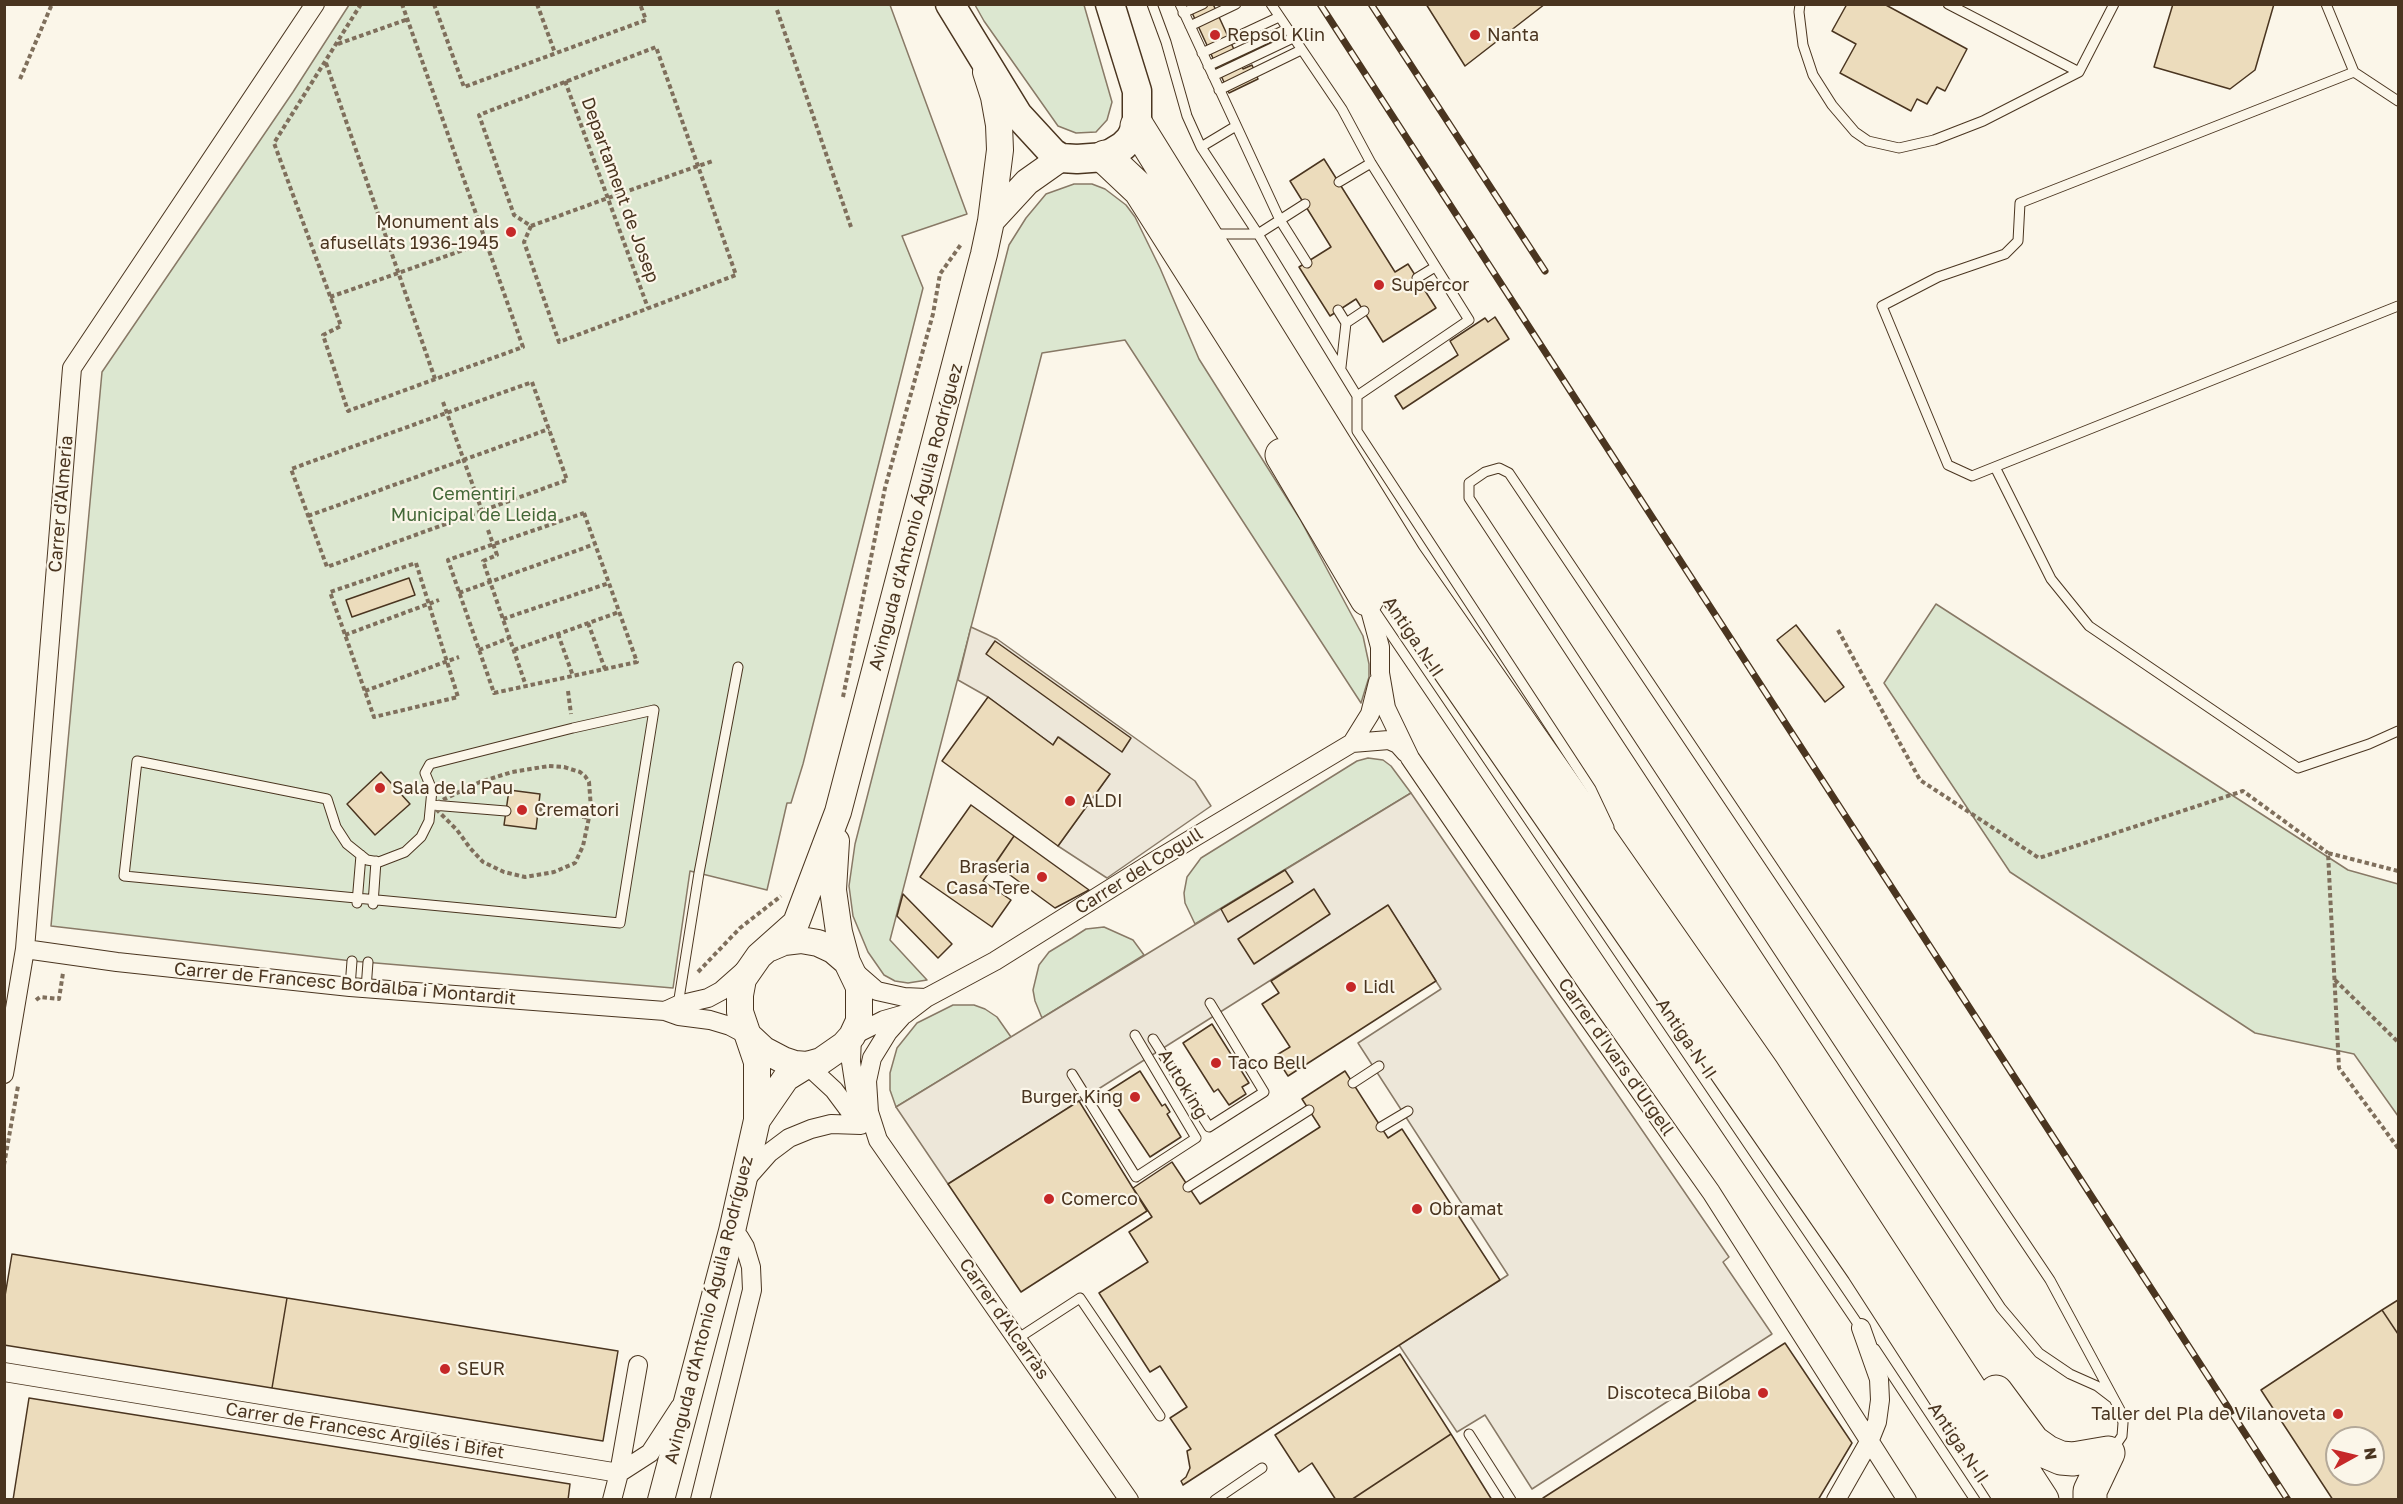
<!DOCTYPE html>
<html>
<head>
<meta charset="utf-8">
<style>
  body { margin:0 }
  #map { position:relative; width:2403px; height:1504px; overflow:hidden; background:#fbf6e9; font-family:"Golos Text",sans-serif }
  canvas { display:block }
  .frame { position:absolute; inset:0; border:6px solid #4a3520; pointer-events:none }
  .north { position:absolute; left:2325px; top:1426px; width:60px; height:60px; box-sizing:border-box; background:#fbf6e9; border:2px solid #b4a999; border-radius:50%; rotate:82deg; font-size:16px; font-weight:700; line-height:24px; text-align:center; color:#4a3520 }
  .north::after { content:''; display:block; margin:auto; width:21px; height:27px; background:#c62828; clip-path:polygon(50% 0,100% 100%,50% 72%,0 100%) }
</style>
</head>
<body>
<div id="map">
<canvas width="2403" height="1504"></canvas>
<div class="frame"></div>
<div class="north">N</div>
</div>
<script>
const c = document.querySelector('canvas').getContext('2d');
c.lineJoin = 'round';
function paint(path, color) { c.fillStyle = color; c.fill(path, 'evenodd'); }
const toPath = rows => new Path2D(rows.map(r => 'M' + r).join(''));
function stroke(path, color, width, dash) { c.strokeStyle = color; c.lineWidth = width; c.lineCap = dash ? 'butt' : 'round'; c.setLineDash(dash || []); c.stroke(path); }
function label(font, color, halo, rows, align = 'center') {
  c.font = font + ' "Golos Text",sans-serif'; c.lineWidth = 4.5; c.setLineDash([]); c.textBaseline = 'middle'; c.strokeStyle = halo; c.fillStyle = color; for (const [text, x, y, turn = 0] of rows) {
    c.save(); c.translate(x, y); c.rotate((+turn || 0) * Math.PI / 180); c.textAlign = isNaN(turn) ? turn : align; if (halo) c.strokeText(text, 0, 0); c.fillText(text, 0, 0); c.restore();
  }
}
const green = toPath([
  [349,5,890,5,967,214,902,236,923,288,803,764,791,803,787,803,767,890,690,871,673,988,352,961,51,926,102,372,293,92,349,5],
  [975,5,1084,5,1112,102,1107,120,1096,132,1076,133,1058,126,984,21,975,5],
  [1074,184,1092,184,1105,189,1126,205,1135,217,1160,268,1199,359,1300,519,1363,636,1369,664,1369,677,1361,703,1125,340,1042,353,890,940,927,980,908,983,895,981,884,975,868,952,853,916,849,886,855,844,1009,245,1026,218,1046,194,1074,184],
  [1936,604,2348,870,2398,884,2398,1116,2354,1054,2255,1033,2010,872,1884,683,1936,604],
  [1368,758,1383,760,1391,766,1411,793,1195,924,1185,903,1184,893,1187,877,1201,858,1357,761,1368,758],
  [1104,927,1133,940,1144,955,1042,1018,1035,1001,1033,990,1039,965,1049,952,1072,938,1086,929,1104,927],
  [953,1005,974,1005,985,1009,997,1017,1011,1037,896,1107,890,1090,890,1073,897,1048,917,1023,953,1005]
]);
paint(green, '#dce7d0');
stroke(green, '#887966', 1.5);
const parking = toPath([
  [971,627,997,639,1195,781,1211,806,1107,878,1058,846,1110,774,1059,737,1053,745,988,697,958,680,971,627],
  [1411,793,1729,1257,1723,1262,1772,1334,1532,1489,1485,1415,1457,1432,1399,1345,1508,1275,1358,1043,1441,989,1388,906,948,1184,896,1107,1411,793]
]);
paint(parking, '#ede7d9');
stroke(parking, '#887966', 1.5);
const building = toPath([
  [1188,4,1213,4,1243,69,1252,65,1258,79,1229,93,1188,4],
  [1426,4,1545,4,1465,66,1426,4],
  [1847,4,1884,4,1967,49,1945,91,1937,87,1927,104,1917,99,1911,111,1840,73,1856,44,1832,31,1847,4],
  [2173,4,2274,4,2255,70,2230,89,2154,67,2173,4],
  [1324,159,1395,272,1408,264,1436,308,1383,342,1356,299,1330,316,1299,267,1331,247,1290,181,1324,159],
  [1495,317,1509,339,1403,409,1395,396,1458,355,1450,341,1485,318,1488,322,1495,317],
  [409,578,415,595,352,617,346,600,409,578],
  [1796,625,1844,687,1825,702,1777,640,1796,625],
  [995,641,1131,738,1122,752,986,654,995,641],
  [988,697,1053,745,1058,737,1110,774,1058,846,942,761,988,697],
  [381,772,410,804,375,835,347,804,381,772],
  [509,790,540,794,536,829,504,825,509,790],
  [971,805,1014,836,983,881,1011,900,992,927,920,877,971,805],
  [1014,836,1089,890,1055,908,995,864,1014,836],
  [1285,870,1293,882,1228,922,1221,909,1285,870],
  [1314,889,1330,914,1254,964,1238,939,1314,889],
  [903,894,952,944,938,958,897,916,903,894],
  [1388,905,1436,981,1288,1076,1275,1056,1290,1047,1262,1004,1279,993,1271,981,1388,905],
  [1212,1024,1249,1083,1242,1087,1246,1094,1229,1105,1218,1089,1214,1092,1183,1043,1212,1024],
  [1140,1071,1162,1106,1165,1104,1170,1112,1167,1114,1181,1137,1150,1157,1107,1092,1140,1071],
  [1345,1071,1388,1138,1402,1129,1500,1280,1183,1485,1181,1481,1186,1477,1190,1468,1187,1451,1191,1449,1170,1418,1187,1407,1160,1366,1150,1372,1099,1293,1148,1262,1129,1232,1152,1217,1133,1188,1172,1162,1200,1204,1320,1127,1302,1099,1345,1071],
  [1079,1101,1147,1211,1021,1292,948,1184,1079,1101],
  [12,1254,287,1298,272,1388,4,1345,4,1302,12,1254],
  [287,1298,618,1351,603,1441,272,1388,287,1298],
  [2398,1300,2398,1334,2382,1310,2398,1300],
  [2382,1310,2398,1334,2398,1500,2333,1500,2261,1390,2382,1310],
  [2337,1438,2373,1438,2373,1474,2337,1474,2337,1438],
  [1785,1343,1852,1443,1818,1500,1545,1500,1543,1498,1785,1343],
  [1400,1354,1451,1434,1351,1500,1336,1500,1312,1463,1299,1472,1275,1435,1400,1354],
  [29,1398,570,1484,568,1500,13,1500,29,1398],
  [1451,1434,1492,1500,1351,1500,1451,1434]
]);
paint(building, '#ecdcbc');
stroke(building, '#4a3520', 1.5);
const lane = toPath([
  [1152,4,1166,42,1187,116,1201,147,1258,234,1305,204],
  [1180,4,1280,220,1307,263],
  [1271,4,1342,109,1371,163,1469,320,1357,396],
  [1800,4,1799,12,1803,45,1813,75,1832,105,1855,132,1868,141,1899,148,1934,140,1983,121,2079,72,2114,4],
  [1948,4,2079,72],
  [2326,4,2354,72,2398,101],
  [1183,13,1203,4],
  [1190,26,1236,4],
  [1202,53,1279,17],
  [1208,66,1287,29],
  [2354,72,2020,203,2018,241,2005,254,1938,277,1882,306,1948,465,1972,476,2398,306],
  [1213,76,1293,38],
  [1219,90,1301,50],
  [1201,147,1236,126],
  [1339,182,1371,163],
  [1214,234,1258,234,1357,396,1357,431,1591,789,1609,827],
  [1417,278,1435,267],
  [1338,310,1346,323],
  [1341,367,1346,323,1364,311],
  [1995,467,2051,579,2089,626,2298,768,2369,744,2398,731],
  [1375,611,1862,1330],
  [654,710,620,923,124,876,137,761,327,799,336,827,347,844,367,860,379,862,405,852,421,837,429,821,432,790,425,773,430,764,573,728,654,710],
  [432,805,506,811],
  [357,903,361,855],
  [373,904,376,861],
  [350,987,352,961],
  [366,989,368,962],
  [678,1005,699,873,738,667],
  [1153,1039,1209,1127,1264,1092,1210,1003],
  [1072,1074,1136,1177,1196,1138,1135,1035],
  [1353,1083,1379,1066],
  [1381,1127,1408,1111],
  [1188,1187,1309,1110],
  [1017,1339,1080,1298,1160,1416],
  [1875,1349,1975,1500],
  [1469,1434,1511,1500],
  [2113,1449,2122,1436,2123,1423,2120,1410,2050,1280,1509,473,1499,468,1485,472,1469,483,1469,498,2001,1308,2039,1353,2070,1374,2097,1386,2114,1399],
  [1215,1500,1262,1468]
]);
const street = toPath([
  [1367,599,1380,647,1380,673,1386,708,1410,758,1572,995,1711,1192,1907,1500],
  [1352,743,1370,714,1378,682],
  [25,949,117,962,350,987,665,1011,679,1016,710,1020,730,1026,749,1036],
  [854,971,877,991,904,997,926,998],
  [665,1011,678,1005,708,998,721,991,747,968],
  [904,1014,888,1032,872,1058,867,1081,869,1112,878,1140,1129,1500],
  [807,1065,834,1090,860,1125],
  [4,1074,25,949,72,368,315,4],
  [873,1125,862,1109,855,1088,851,1062,852,1036,884,1020,905,1014,926,998,995,961,1153,862,1352,743,1389,740,1398,744,1406,753],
  [746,1179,769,1153,789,1138,811,1129,831,1124,861,1125],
  [4,1372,619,1473,650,1453,680,1407],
  [612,1500,619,1473,638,1365],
  [700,1500,752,1290,751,1267,745,1247,739,1237,732,1231],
  [1836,1500,1869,1442,1877,1422,1880,1400,1879,1379,1861,1328]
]);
const secondary = toPath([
  [991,221,1027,182,1061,158],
  [836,841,833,890,839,932,847,962],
  [749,1036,764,1050,783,1060,795,1064,807,1065,821,1061,844,1045,852,1036,859,1021,859,987,847,962,833,950,818,943,801,940,784,942,770,948],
  [757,1120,786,1078,807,1065],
  [661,1500,732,1231,757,1120,757,1062,740,1012,740,995,743,979,759,956,796,923,838,812,984,254,991,221,1000,150,999,125,994,97,986,72]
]);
const primary = toPath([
  [950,4,1018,115,1053,153,1061,158,1077,159,1105,157,1123,146,1130,139,1137,126,1137,91,1110,4]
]);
const highway = toPath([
  [1137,126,1405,558,1763,1072,2042,1500],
  [1105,157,1140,190,1386,578,1863,1269,2012,1500],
  [1282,455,1367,599],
  [1996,1392,2033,1442,2047,1452,2061,1458,2073,1459,2108,1453],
  [2090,1500,2090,1491,2108,1453]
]);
stroke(lane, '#4a3520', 11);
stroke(street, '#4a3520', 20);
stroke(secondary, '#4a3520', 28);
stroke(primary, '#4a3520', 31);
stroke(highway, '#4a3520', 35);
stroke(toPath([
  [361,4,274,143,341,326,323,335,348,411,523,347,402,4],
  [434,4,464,87,646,20,640,4],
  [537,4,555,53],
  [777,10,851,227],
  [338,44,408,19],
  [326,63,435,379],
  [20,79,52,4],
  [565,81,648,308],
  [531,226,524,242,559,342,736,275,698,166,656,47,479,115,514,215,531,226,608,198,698,166,713,161],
  [330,297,486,242],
  [532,382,567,480,327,567,291,469,532,382],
  [443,402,482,511],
  [584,513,637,662,494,693,448,560,584,513],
  [308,516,549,429],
  [488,530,497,555,483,561,526,686],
  [416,563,458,697,374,717,330,592,416,563],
  [459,593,595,544],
  [503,619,609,583],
  [588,623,605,669],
  [1838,630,1920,780,2039,858,2243,791,2328,853],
  [558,634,573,676],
  [345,635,439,600],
  [479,650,509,638],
  [514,650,619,612],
  [365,691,459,657],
  [568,691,571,714],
  [843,697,885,488,933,314,940,274,962,243],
  [549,766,564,767,580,772,585,776,589,782,591,808,583,846,575,863,554,872,525,877,504,872,483,862,470,848,457,830,432,805,480,782,512,772,549,766],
  [538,809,589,818],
  [2398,871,2328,853,2339,1068,2398,1148],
  [698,972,740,928,781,896],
  [2335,980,2398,1042],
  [36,1000,40,997,59,999,63,973],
  [4,1165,18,1086]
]), '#7f6f5c', 4, [4.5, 3]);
stroke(lane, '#fbf6e9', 9);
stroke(street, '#fbf6e9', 18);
stroke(secondary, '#fbf6e9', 26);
stroke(primary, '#fbf6e9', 28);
stroke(highway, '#fbf6e9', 33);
const rail = toPath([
  [1320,4,2288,1500],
  [1371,4,1545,271]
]);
stroke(rail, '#4a3520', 7);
stroke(rail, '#fbf6e9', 4.5, [14]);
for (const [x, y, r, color] of [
  [1215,35,6,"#c62828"],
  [1475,35,6,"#c62828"],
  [511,232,6,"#c62828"],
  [1379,285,6,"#c62828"],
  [380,788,6,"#c62828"],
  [1070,801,6,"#c62828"],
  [522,810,6,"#c62828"],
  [1042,877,6,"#c62828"],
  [1351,987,6,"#c62828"],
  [1216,1063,6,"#c62828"],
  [1135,1097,6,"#c62828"],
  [1049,1199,6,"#c62828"],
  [1417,1209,6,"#c62828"],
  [445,1369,6,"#c62828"],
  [1763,1393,6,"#c62828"],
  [2338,1414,6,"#c62828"]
]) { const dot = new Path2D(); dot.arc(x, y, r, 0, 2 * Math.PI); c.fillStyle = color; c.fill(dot); stroke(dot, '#fbf6e9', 2); }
label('18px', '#4a3520', '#fbf6e9', [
  ["Repsol Klin",1227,35],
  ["Nanta",1487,35],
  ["Monument als",499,222,"right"],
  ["afusellats 1936-1945",499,243,"right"],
  ["Supercor",1391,285],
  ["Sala de la Pau",392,788],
  ["ALDI",1082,801],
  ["Crematori",534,810],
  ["Braseria",1030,867,"right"],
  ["Casa Tere",1030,888,"right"],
  ["Lidl",1363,987],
  ["Taco Bell",1228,1063],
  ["Burger King",1123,1097,"right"],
  ["Comerco",1061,1199],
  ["Obramat",1429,1209],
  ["SEUR",457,1369],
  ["Discoteca Biloba",1751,1393,"right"],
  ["Taller del Pla de Vilanoveta",2326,1414,"right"]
], 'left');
label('18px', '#4a3520', '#fbf6e9', [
  ["Departament de Josep",620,190,70],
  ["Carrer d'Almeria",61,504,-85],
  ["Avinguda d'Antonio Águila Rodríguez",916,517,-75],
  ["Antiga N-II",1413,637,56],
  ["Carrer del Cogull",1139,871,-32],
  ["Carrer de Francesc Bordalba i Montardit",345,984,5],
  ["Antiga N-II",1686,1039,56],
  ["Carrer d'Ivars d'Urgell",1616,1057,55],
  ["Autoking",1183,1084,59],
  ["Avinguda d'Antonio Águila Rodríguez",709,1310,-76],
  ["Carrer d'Alcarràs",1004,1319,55],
  ["Carrer de Francesc Argilés i Bifet",365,1431,9],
  ["Antiga N-II",1958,1443,56]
]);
label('18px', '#436837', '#fbf6e9', [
  ["Cementiri",474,494],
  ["Municipal de Lleida",474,515]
]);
</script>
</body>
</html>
